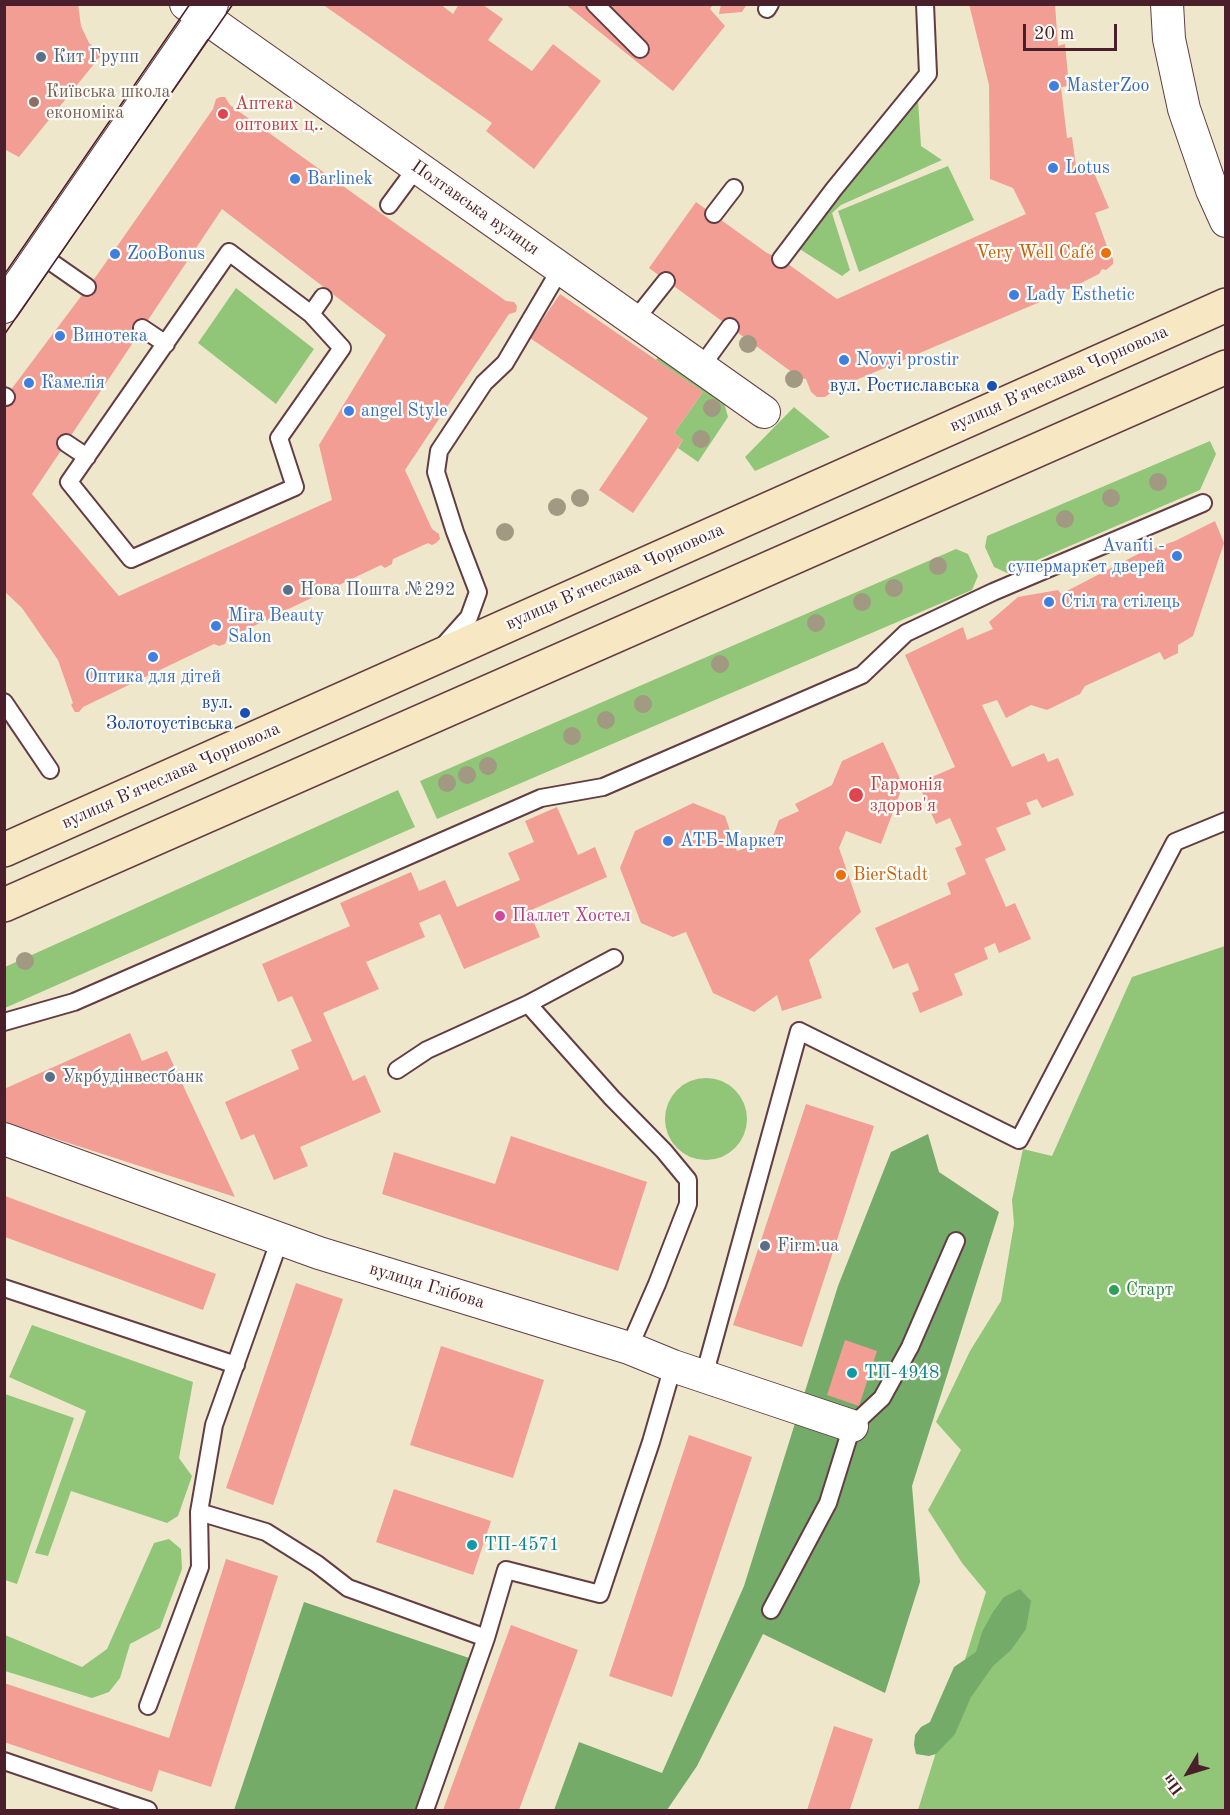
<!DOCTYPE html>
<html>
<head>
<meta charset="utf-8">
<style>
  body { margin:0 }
  #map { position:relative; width:1230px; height:1815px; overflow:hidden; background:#efe7cc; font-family:"Old Standard TT",serif }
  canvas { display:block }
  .frame { position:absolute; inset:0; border:6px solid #4a1f2b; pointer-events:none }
  .north { position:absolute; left:1158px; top:1743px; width:60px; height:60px; -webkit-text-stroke:4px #fdfcf7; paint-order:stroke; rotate:232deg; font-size:16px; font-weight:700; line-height:24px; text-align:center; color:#4a1f2b }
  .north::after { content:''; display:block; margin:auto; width:21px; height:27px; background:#4a1f2b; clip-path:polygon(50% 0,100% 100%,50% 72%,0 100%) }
  .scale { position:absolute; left:1023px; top:24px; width:94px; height:27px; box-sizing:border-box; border:3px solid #4a1f2b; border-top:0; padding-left:8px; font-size:18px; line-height:21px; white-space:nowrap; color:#4a1f2b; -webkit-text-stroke:4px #fdfcf7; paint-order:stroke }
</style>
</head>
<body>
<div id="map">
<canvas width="1230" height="1815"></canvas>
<div class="frame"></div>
<div class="north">Пн</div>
<div class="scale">20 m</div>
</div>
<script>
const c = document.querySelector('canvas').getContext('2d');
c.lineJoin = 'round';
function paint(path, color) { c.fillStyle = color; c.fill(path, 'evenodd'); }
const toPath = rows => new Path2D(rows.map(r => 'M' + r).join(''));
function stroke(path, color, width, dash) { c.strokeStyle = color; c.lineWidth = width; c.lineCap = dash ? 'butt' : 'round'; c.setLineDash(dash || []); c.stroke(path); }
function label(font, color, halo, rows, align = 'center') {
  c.font = font + ' "Old Standard TT",serif'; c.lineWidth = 4.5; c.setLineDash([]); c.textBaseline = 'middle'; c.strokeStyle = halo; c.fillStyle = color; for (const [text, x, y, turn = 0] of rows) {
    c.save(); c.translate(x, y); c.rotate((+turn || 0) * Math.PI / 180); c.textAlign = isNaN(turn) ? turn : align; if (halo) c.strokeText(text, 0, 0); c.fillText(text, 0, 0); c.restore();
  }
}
paint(toPath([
  [918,100,921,146,942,160,841,205,832,213,850,270,842,276,798,248],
  [948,166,974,220,859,272,838,211],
  [236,288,314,349,276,404,198,343],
  [660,354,723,399,728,417,698,462,678,448,683,440,674,433,703,392,656,360],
  [794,407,830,437,755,471,745,457],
  [1210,441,1216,454,1200,490,1007,573,994,567,985,547,987,536],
  [956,549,968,554,978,576,972,590,437,819,420,781],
  [398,790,415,827,5,1008,5,967],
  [1225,946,1225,1810,918,1810,986,1592,962,1563,928,1510,961,1450,936,1422,970,1351,1001,1301,1014,1224,1012,1200,1023,1149,1052,1156,1132,977],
  '665 1119a41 41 0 1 1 82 0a41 41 0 1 1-82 0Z',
  [32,1325,193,1382,179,1458,192,1476,178,1516,167,1523,71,1491,48,1556,35,1553,86,1411,9,1377],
  [5,1394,74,1418,17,1584,5,1580],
  [169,1539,181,1549,182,1569,160,1628,130,1644,120,1678,109,1692,92,1698,5,1671,5,1635,82,1667,107,1649,154,1543]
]), '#91c678');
paint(toPath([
  [928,1134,939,1172,999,1212,912,1486,920,1582,885,1693,763,1634,697,1766,667,1810,554,1810,579,1742,662,1773,744,1586,838,1286,891,1152],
  [1020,1589,1031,1601,1026,1629,1011,1650,993,1666,971,1697,955,1734,936,1754,929,1756,916,1754,914,1745,915,1735,921,1727,930,1722,954,1667,976,1652,982,1632,993,1612,1004,1597],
  [304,1602,475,1660,424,1810,234,1810]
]), '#74ab68');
paint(toPath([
  [4,4,78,4,81,26,89,43,102,54,19,157,4,149],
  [322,4,440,4,453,14,459,4,482,4,503,19,488,40,532,71,553,44,601,81,534,169,486,131,492,123],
  [565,4,713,4,710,9,725,26,673,91],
  [721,4,747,4,742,12,719,14],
  [969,4,1055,4,1058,46,1065,44,1069,86,1061,87,1067,138,1072,137,1076,167,1089,161,1109,208,1095,213,1109,252,1113,259,1113,264,1106,270,1102,269,1099,274,1061,293,842,386,836,384,832,392,825,397,817,397,811,392,806,379,800,378,649,268,696,202,767,253,781,259,837,299,1026,214,1013,188,990,179,989,85],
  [220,97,225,97,230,105,382,214,506,301,514,302,517,306,516,312,509,314,405,470,432,529,439,534,440,539,436,543,432,545,428,543,393,559,392,564,385,568,381,565,282,612,280,618,271,622,266,620,227,639,225,644,219,646,214,644,83,707,79,712,75,712,71,705,73,703,58,660,22,608,4,591,4,399,97,275,213,109,216,99],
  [222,209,386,335,319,445,332,500,119,596,32,494],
  [560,294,703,392,674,433,683,440,633,513,599,490,648,418,530,338],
  [1215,521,1224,543,1193,636,1178,645,1178,653,1164,660,1160,652,1085,686,1080,694,1047,710,1031,705,1006,718,997,700,982,705,1012,767,1044,753,1048,762,1058,758,1074,795,1042,808,1037,799,1026,803,1031,814,996,828,1006,850,985,859,1006,907,1015,903,1031,939,999,953,995,943,984,948,988,959,954,974,963,995,920,1013,912,993,919,990,908,963,893,969,875,928,951,894,947,883,966,874,955,848,962,845,950,818,936,824,918,783,955,767,905,655,963,627,967,640,993,629,989,622,1018,597,1058,590,1061,594,1140,553,1175,541],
  [883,742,903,785,881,844,846,831,839,848,861,912,809,960,822,998,782,1011,777,995,754,1012,713,993,686,932,673,937,641,923,620,868,635,831,693,803,725,816,737,851,772,839,779,820,799,811,795,804,832,785,842,761],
  [557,807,578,855,595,847,607,877,529,911,540,937,464,969,440,914,419,923,425,937,366,962,379,989,323,1013,353,1081,365,1075,381,1112,300,1147,308,1166,274,1180,254,1134,241,1140,225,1102,299,1069,291,1050,312,1041,292,996,278,1002,262,964,350,926,340,903,411,872,419,891,445,880,457,907,520,880,508,853,534,842,525,821],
  [130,1033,142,1061,167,1051,235,1197,4,1122,4,1089],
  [806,1104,874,1126,802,1347,733,1325],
  [511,1136,647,1182,618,1271,382,1194,394,1152,495,1184],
  [5,1196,216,1274,203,1310,5,1237],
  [296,1283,343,1299,273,1505,226,1488],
  [845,1340,877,1351,859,1406,827,1395],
  [441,1346,544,1380,513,1478,410,1445],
  [689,1435,752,1457,672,1697,609,1676],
  [394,1489,491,1521,473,1575,376,1542],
  [226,1559,278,1576,211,1787,159,1770,152,1792,4,1742,4,1683,169,1738],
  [511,1625,578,1650,519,1810,443,1810],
  [834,1726,873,1739,850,1809,854,1810,807,1810]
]), '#f29e94');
const service = toPath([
  [595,4,640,49],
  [767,9,770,4],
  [389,205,417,167],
  [714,214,734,188],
  [229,252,311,314,342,348,279,438,295,487,131,559,69,482,229,252],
  [41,255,87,287],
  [781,259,834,189,928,74,925,4],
  [311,314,323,297],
  [635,320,666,281],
  [142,328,166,344],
  [701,367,730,327],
  [4,396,6,397],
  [66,443,87,457],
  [444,645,469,617,478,592,455,532,436,472,439,451,484,383,505,363,561,268],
  [4,702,50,770],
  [528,1004,612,1098,664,1151,688,1180,688,1204,657,1284,629,1348],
  [4,1022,74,1002,541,798,603,787,862,675,906,633,993,592,1203,503],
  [397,1070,427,1050,528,1004,614,958],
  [4,1288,236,1365],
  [704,1376,799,1031,1019,1140,1175,842,1226,821],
  [199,1512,266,1532,317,1564,348,1588,486,1638],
  [771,1610,828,1503,852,1426,882,1398,910,1347,956,1241],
  [148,1706,200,1567,199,1512,214,1425,280,1239],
  [4,1761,148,1810],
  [425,1810,486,1638,506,1570,600,1594,651,1442,673,1366]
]);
const minor = toPath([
  [186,4,764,412],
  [1167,4,1169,39,1184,109,1212,190,1226,221],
  [4,307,212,4],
  [4,1139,319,1253,629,1348,673,1366,852,1426]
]);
const secondary = toPath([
  [4,850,1226,305],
  [4,905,1226,367]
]);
stroke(service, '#633d43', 20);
stroke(minor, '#633d43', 34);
stroke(secondary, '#633d43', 36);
stroke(service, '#fff', 16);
stroke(minor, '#fff', 32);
stroke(secondary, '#f7e8c3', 33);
stroke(toPath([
  [4,275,190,4],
  [4,335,233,4]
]), '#4a1f2b', 1.5);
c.fillStyle = '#a29982';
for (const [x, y] of [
  [748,344],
  [794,379],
  [712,408],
  [701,439],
  [1158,482],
  [580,498],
  [1111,498],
  [557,507],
  [1065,519],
  [505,532],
  [938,566],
  [894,588],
  [862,602],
  [816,623],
  [720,664],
  [643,704],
  [606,720],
  [572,736],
  [488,766],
  [467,775],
  [447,783],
  [25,961]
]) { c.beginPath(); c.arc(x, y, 9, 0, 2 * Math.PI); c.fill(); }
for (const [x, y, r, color] of [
  [41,57,6,"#5c6f8a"],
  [1054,86,6,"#3f7fe0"],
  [34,102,6,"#8d6e63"],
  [223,114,6,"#e0444e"],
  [1053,168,6,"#3f7fe0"],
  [295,179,6,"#3f7fe0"],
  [1106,253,6,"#e8710a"],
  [115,254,6,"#3f7fe0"],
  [1014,295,6,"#3f7fe0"],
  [60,336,6,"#3f7fe0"],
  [844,360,6,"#3f7fe0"],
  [29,383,6,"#3f7fe0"],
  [992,386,6,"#1a4fb4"],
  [349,411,6,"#3f7fe0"],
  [1177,556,6,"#3f7fe0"],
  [288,590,6,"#5c6f8a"],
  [1049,602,6,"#3f7fe0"],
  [216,626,6,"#3f7fe0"],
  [153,657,6,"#3f7fe0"],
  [245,713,6,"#1a4fb4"],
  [856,795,8,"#e0444e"],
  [668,841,6,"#3f7fe0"],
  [841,875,6,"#e8710a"],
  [500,916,6,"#d1479c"],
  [50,1077,6,"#5c6f8a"],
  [765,1246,6,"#5c6f8a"],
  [1114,1290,6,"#2e9e5b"],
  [852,1373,6,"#0f9aa8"],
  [472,1545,6,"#0f9aa8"]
]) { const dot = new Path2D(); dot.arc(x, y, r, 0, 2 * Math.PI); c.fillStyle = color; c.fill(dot); stroke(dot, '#fdfcf7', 2); }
label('18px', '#4e5e75', '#fdfcf7', [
  ["Кит Групп",53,57],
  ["Нова Пошта №292",300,590],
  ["Укрбудінвестбанк",62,1077],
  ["Firm.ua",777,1246]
], 'left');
label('18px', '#366cbe', '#fdfcf7', [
  ["MasterZoo",1066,86],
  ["Lotus",1065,168],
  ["Barlinek",307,179],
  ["ZooBonus",127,254],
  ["Lady Esthetic",1026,295],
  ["Винотека",72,336],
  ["Novyi prostir",856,360],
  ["Камелія",41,383],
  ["angel Style",361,411],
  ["Avanti -",1165,546,"right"],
  ["супермаркет дверей",1165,567,"right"],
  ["Стіл та стілець",1061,602],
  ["Mira Beauty",228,616],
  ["Salon",228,637],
  ["Оптика для дітей",153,677,"center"],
  ["АТБ-Маркет",680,841]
], 'left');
label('18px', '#785e54', '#fdfcf7', [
  ["Київська школа",46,92],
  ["економіка",46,113]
], 'left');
label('18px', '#be3a42', '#fdfcf7', [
  ["Аптека",235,104],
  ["оптових ц..",235,125],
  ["Гармонія",870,785],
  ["здоров'я",870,806]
], 'left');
label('18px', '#4a1f2b', '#fdfcf7', [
  ["Полтавська вулиця",475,208,35],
  ["вулиця Вʼячеслава Чорновола",1059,379,-24],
  ["вулиця Вʼячеслава Чорновола",615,577,-24],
  ["вулиця Вʼячеслава Чорновола",171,776,-24],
  ["вулиця Глібова",427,1286,17]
]);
label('18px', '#c56008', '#fdfcf7', [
  ["Very Well Café",1094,253],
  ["BierStadt",853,875,"left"]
], 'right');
label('18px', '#164399', '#fdfcf7', [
  ["вул. Ростиславська",980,386],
  ["вул.",233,703],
  ["Золотоустiвська",233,724]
], 'right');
label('18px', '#b23c85', '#fdfcf7', [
  ["Паллет Хостел",512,916]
], 'left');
label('18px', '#27864d', '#fdfcf7', [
  ["Старт",1126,1290]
], 'left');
label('18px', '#0d838f', '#fdfcf7', [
  ["ТП-4948",864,1373],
  ["ТП-4571",484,1545]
], 'left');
</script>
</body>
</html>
